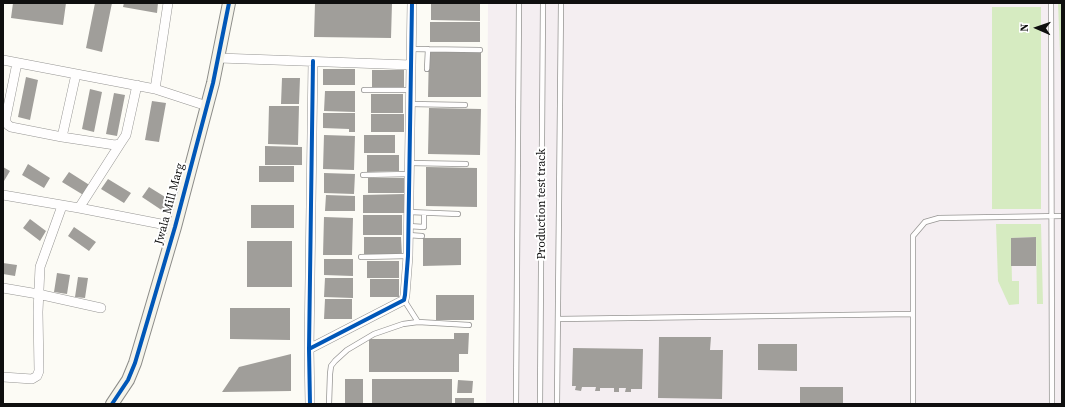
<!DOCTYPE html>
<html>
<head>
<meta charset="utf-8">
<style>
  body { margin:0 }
  #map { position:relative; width:1065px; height:407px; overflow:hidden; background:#fcfbf5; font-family:"Source Serif 4",serif }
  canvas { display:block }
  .frame { position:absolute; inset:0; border:4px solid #0f0f0f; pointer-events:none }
  .north { position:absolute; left:1017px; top:8px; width:40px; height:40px; -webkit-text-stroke:3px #fff; paint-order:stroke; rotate:272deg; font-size:11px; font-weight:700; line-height:16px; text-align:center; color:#0f0f0f }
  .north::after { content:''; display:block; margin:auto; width:14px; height:18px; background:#0f0f0f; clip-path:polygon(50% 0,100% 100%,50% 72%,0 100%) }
</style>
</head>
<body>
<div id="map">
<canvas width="1065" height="407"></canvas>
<div class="frame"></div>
<div class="north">N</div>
</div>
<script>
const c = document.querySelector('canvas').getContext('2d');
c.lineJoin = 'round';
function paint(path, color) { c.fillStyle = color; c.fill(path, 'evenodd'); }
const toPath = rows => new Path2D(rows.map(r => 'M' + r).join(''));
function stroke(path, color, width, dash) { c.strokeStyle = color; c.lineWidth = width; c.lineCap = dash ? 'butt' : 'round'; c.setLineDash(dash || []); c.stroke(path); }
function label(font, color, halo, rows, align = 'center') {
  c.font = font + ' "Source Serif 4",serif'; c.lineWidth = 4; c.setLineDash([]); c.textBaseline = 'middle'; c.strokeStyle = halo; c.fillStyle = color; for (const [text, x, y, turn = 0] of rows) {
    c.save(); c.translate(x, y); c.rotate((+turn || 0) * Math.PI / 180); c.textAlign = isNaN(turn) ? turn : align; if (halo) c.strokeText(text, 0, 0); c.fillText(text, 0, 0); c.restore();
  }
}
paint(toPath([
  [488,3,1062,3,1062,404,486,404]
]), '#f4eef1');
paint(toPath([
  [1058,3,1062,3,1062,122,1062,106],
  [992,7,1041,7,1041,209,992,209],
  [996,224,1041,224,1043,304,1037,304,1036,237,1011,238,1012,281,1019,281,1019,304,1009,305,998,281]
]), '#d6ebc1');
paint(toPath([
  [13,3,66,3,63,25,11,18],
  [95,3,112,3,102,52,86,48],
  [124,3,158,3,157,13,123,7],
  [315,3,392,3,391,38,314,37],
  [431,4,480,4,480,21,431,20],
  [430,22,480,22,480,42,430,42],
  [429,52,481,52,481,97,428,97],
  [323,69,355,69,355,85,323,85],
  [372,70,404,70,404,88,372,88],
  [26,77,38,80,30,120,18,117],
  [282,78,300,78,299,104,281,104],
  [90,89,102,92,94,132,82,129],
  [325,91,355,91,355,112,324,111],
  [114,93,125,95,117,136,106,134],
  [371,94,403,94,403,113,371,113],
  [152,101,166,103,159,142,145,140],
  [269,106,299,106,298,145,268,144],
  [429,108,481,109,480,155,428,154],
  [323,113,355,113,355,132,349,132,349,129,323,128],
  [371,114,404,114,404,132,371,132],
  [324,135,355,136,354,170,323,169],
  [364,135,395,135,395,153,364,153],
  [265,146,302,147,302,165,265,165],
  [367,155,399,155,399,171,367,172],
  [28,164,50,178,44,188,22,175],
  [259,166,294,166,294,182,259,182],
  [3,167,10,171,4,181,3,180],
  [426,167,477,168,477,207,426,206],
  [69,172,91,186,85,196,62,182],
  [324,173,355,174,354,194,324,193],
  [368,178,404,178,404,193,368,193],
  [108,179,131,193,124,203,101,189],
  [149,187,170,200,163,211,142,197],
  [404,194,404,213,363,213,363,195],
  [326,195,355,196,355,211,325,211],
  [251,205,294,205,294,228,251,228],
  [363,215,402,215,402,235,363,235],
  [324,217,353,218,352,255,323,255],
  [30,219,46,231,40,241,23,228],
  [74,227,96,242,89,251,68,236],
  [364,237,401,237,402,256,364,256],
  [1036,237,1036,266,1011,266,1011,238],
  [423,238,461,238,461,265,423,266],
  [247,241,292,241,292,287,247,287],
  [324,259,353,259,353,276,324,275],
  [367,261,399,261,399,278,367,278],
  [3,263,17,265,15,276,3,274],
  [57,273,70,275,67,294,54,292],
  [78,277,88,278,85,298,75,297],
  [325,278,353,278,353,298,324,297],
  [370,279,399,279,399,297,370,297],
  [436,295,474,295,474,320,436,320],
  [325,299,352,299,352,319,324,319],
  [230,308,290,308,290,340,230,339],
  [454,333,469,333,468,354,459,354,459,372,369,372,369,339,454,339],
  [659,337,711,337,710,350,723,350,722,399,658,398],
  [758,344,797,344,797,371,758,370],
  [573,348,643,349,642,389,631,389,631,392,625,392,626,388,619,388,619,392,614,392,614,388,600,388,600,391,595,391,596,387,582,387,581,391,575,390,576,386,572,386],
  [291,354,291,391,222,392,239,367],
  [345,379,363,379,363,404,345,404],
  [372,379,452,379,452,404,372,404],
  [458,380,473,381,472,393,457,393],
  [800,387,843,387,843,404,800,404],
  [455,398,474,398,474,404,455,404]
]), '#a09e9a');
const lane = toPath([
  [1051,3,1052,404],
  [411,49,480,50],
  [427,69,428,49],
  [364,90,411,90],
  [410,104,465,105],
  [409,163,466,164],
  [363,175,409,174],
  [409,212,458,214],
  [408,226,424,227,424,213],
  [408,235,422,236],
  [361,257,408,256],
  [404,300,418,322],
  [558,319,913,314],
  [329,404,330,374,331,366,335,361,347,350,374,334,403,324,418,322,469,325],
  [516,404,519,3],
  [540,404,543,3],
  [557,404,561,3],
  [913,404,913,236,925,222,939,218,1062,216]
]);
const street = toPath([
  [219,58,411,65],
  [3,60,155,89,207,106],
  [17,63,6,117,6,122,8,125,11,127,62,137,115,145,120,144,126,135,137,85],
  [155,89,168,3],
  [62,137,76,74],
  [3,195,79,208,161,224],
  [79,208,120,144],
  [3,288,38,294,101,308],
  [309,349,404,300,405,295,408,256,412,3],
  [3,377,32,379,37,376,39,371,38,312,40,267,62,206],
  [310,404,309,349,313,61]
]);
const secondary = toPath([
  [112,404,128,380,135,363,148,319,175,227,213,83,229,3]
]);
stroke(lane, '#969593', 6);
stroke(street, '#969593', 10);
stroke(secondary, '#8c8c89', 14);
stroke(lane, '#fffefe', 4.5);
stroke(street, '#fffefe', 9);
stroke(secondary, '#f5f4eb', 12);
stroke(toPath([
  [309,349,404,300,405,295,408,256,412,3],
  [112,404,128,380,135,363,148,319,175,227,213,83,229,3],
  [310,404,309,349,313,61]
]), '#0057b8', 4);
label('12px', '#0f0f0f', '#fff', [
  ["Jwala Mill Marg",170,204,-75],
  ["Production test track",542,204,-90]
]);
</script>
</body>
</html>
